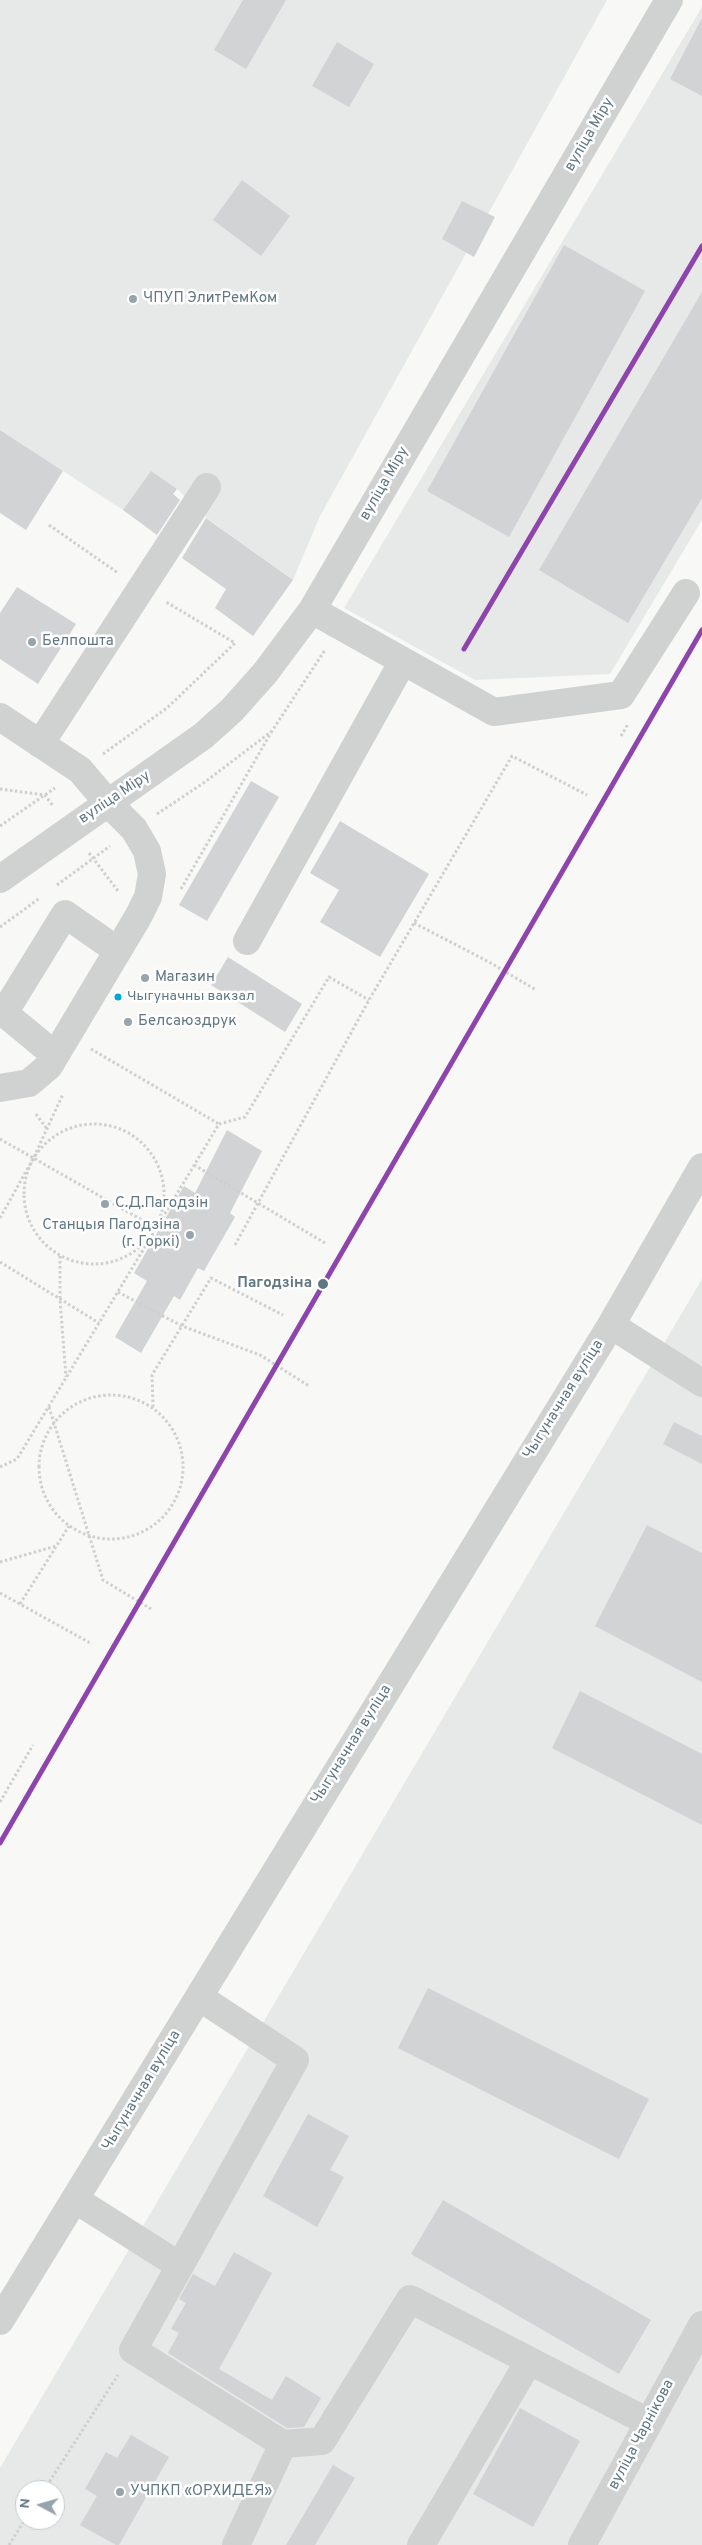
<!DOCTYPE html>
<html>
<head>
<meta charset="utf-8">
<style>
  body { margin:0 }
  #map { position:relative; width:702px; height:2545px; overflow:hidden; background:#f8f8f7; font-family:Overpass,sans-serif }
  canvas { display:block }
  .north { position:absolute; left:15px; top:2480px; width:50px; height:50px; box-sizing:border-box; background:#fff; border:1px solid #c0c9ce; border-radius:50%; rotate:276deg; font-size:14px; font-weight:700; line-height:20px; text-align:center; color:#617784 }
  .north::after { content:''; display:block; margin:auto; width:18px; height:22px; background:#96a4ac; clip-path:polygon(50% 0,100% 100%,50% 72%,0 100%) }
</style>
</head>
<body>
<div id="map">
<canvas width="702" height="2545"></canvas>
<div class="north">N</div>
</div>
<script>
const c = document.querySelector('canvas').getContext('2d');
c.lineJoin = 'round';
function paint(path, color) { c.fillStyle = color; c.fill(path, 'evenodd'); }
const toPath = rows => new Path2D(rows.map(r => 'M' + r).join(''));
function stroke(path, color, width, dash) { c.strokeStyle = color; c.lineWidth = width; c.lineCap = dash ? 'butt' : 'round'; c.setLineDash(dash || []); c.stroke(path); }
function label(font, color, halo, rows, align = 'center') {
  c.font = font + ' Overpass,sans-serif'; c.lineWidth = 5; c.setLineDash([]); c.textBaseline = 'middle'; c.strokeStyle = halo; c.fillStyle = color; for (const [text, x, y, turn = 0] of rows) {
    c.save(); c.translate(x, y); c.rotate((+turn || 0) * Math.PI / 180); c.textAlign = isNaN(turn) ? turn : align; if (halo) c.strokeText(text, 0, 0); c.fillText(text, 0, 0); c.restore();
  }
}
paint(toPath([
  [0,0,607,0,320,516,293,580,207,518,177,489,151,472,123,510,0,430],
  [702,7,702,520,610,674,475,680,344,608],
  [702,1279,702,2545,0,2545,0,2468],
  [25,2490,55,2490,55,2520,25,2520]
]), '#e6e9e8');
paint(toPath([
  [243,0,286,0,246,69,214,50],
  [702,18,702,96,670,79],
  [337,42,374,64,349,107,312,86],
  [242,180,290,216,261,256,213,220],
  [462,201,495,217,474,257,442,239],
  [564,245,645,291,509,537,427,491],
  [702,292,702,498,628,623,539,570],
  [0,430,63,471,26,530,0,513],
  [151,471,177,489,173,494,180,500,157,535,123,510],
  [206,518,293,580,253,636,215,608,226,589,182,558],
  [17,587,76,624,38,684,0,659,0,613],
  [251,781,279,797,207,921,179,905],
  [340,821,429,874,380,957,320,922,339,890,310,873],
  [228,957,302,1004,285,1032,211,985],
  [227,1130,262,1151,230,1213,235,1217,204,1271,198,1268,180,1300,174,1296,141,1353,115,1337,147,1281,134,1273,184,1186,195,1193],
  [674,1422,702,1436,702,1464,663,1444],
  [647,1525,702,1553,702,1682,595,1626],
  [580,1691,702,1754,702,1825,552,1748],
  [428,1988,649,2099,619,2159,398,2048],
  [308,2114,349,2136,330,2170,344,2177,317,2227,263,2196],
  [443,2200,651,2320,619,2374,411,2254],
  [234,2252,272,2273,219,2369,272,2400,286,2376,321,2398,304,2427,287,2428,168,2353,179,2333,171,2329,186,2303,179,2299,193,2274,215,2286],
  [520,2408,580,2441,533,2527,473,2494],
  [131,2435,169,2457,119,2545,116,2545,80,2525,97,2496,85,2489,106,2452,117,2458],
  [333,2465,355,2478,315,2545,286,2545]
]), '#d1d3d4');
stroke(toPath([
  [49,525,118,573],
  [621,736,628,724],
  [103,754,167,708,235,643,166,602],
  [0,789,45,795,53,806],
  [157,814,205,782,272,731,325,650],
  [0,826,55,788],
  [89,853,118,891],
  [57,885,110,846],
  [181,889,272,731],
  [414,923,489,962,536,990],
  [0,927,40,898],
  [91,1049,219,1124],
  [36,1114,47,1129],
  '24 1194a70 70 0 1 1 140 0a70 70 0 1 1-140 0Z',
  [0,1139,156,1228],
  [194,1165,325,1243],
  [0,1218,33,1159,63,1094],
  [235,1245,369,1000,512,756,587,795],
  [60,1256,60,1300,66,1377],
  [0,1262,99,1323],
  [118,1292,182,1326,260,1355,309,1386],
  '39 1467a72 72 0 1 1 144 0a72 72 0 1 1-144 0Z',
  [49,1407,103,1580,151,1609],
  [153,1407,152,1375,211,1278,283,1315],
  [0,1467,17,1459,219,1124,245,1117,329,977,369,1000],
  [0,1562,56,1546],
  [0,1593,92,1644],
  [20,1604,69,1526],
  [0,1802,33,1745],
  [44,2490,118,2375],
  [9,2545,25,2520]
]), '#cecfd0', 3, [2.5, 2.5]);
stroke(toPath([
  [312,610,494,712,621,695,686,593],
  [0,717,80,770,108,803,134,829,147,851,152,874,148,897,138,917,49,1066,29,1083,0,1088],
  [40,744,207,487],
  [0,879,203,736,232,710,265,673,312,610,669,0],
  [247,941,403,661],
  [55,1055,4,1013,65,914,118,951],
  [611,1325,702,1383],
  [199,1997,295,2060,133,2350,283,2444,322,2441,410,2299,648,2422],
  [76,2200,180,2266],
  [0,2321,611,1325,702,1167],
  [236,2545,283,2444],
  [421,2545,529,2361],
  [582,2545,702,2325]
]), '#d0d2d2', 28);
stroke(toPath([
  [464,649,702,246],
  [0,1843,702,630]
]), '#8e44ad', 5);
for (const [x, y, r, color] of [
  [133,299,5,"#96a4ac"],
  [32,642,5,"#96a4ac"],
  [145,978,5,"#96a4ac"],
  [118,997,4.5,"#00a9ce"],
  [128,1022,5,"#96a4ac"],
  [105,1204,5,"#96a4ac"],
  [190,1235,5,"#96a4ac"],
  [323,1284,6,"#617784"],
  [120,2492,5,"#96a4ac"]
]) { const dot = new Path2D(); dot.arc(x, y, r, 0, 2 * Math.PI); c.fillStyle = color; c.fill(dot); stroke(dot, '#fff', 2); }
label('14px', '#617784', '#fff', [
  ["Чыгуначны вакзал",127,997]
], 'left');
label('15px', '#617784', '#fff', [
  ["вуліца Міру",590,135,-60],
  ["вуліца Міру",385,484,-60],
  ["вуліца Міру",115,798,-34],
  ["Чыгуначная вуліца",564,1400,-58],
  ["Чыгуначная вуліца",352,1745,-58],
  ["Чыгуначная вуліца",142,2091,-59],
  ["вуліца Чарнікова",642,2435,-62]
]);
label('15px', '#617784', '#fff', [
  ["ЧПУП ЭлитРемКом",143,299],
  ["Белпошта",42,642],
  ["Магазин",155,978],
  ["Белсаюздрук",138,1022],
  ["С.Д.Пагодзін",115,1204],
  ["Станцыя Пагодзіна",180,1226,"right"],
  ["(г. Горкі)",180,1243,"right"],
  ["УЧПКП «ОРХИДЕЯ»",130,2492]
], 'left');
label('bold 15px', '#617784', '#fff', [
  ["Пагодзіна",312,1284]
], 'right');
</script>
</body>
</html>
